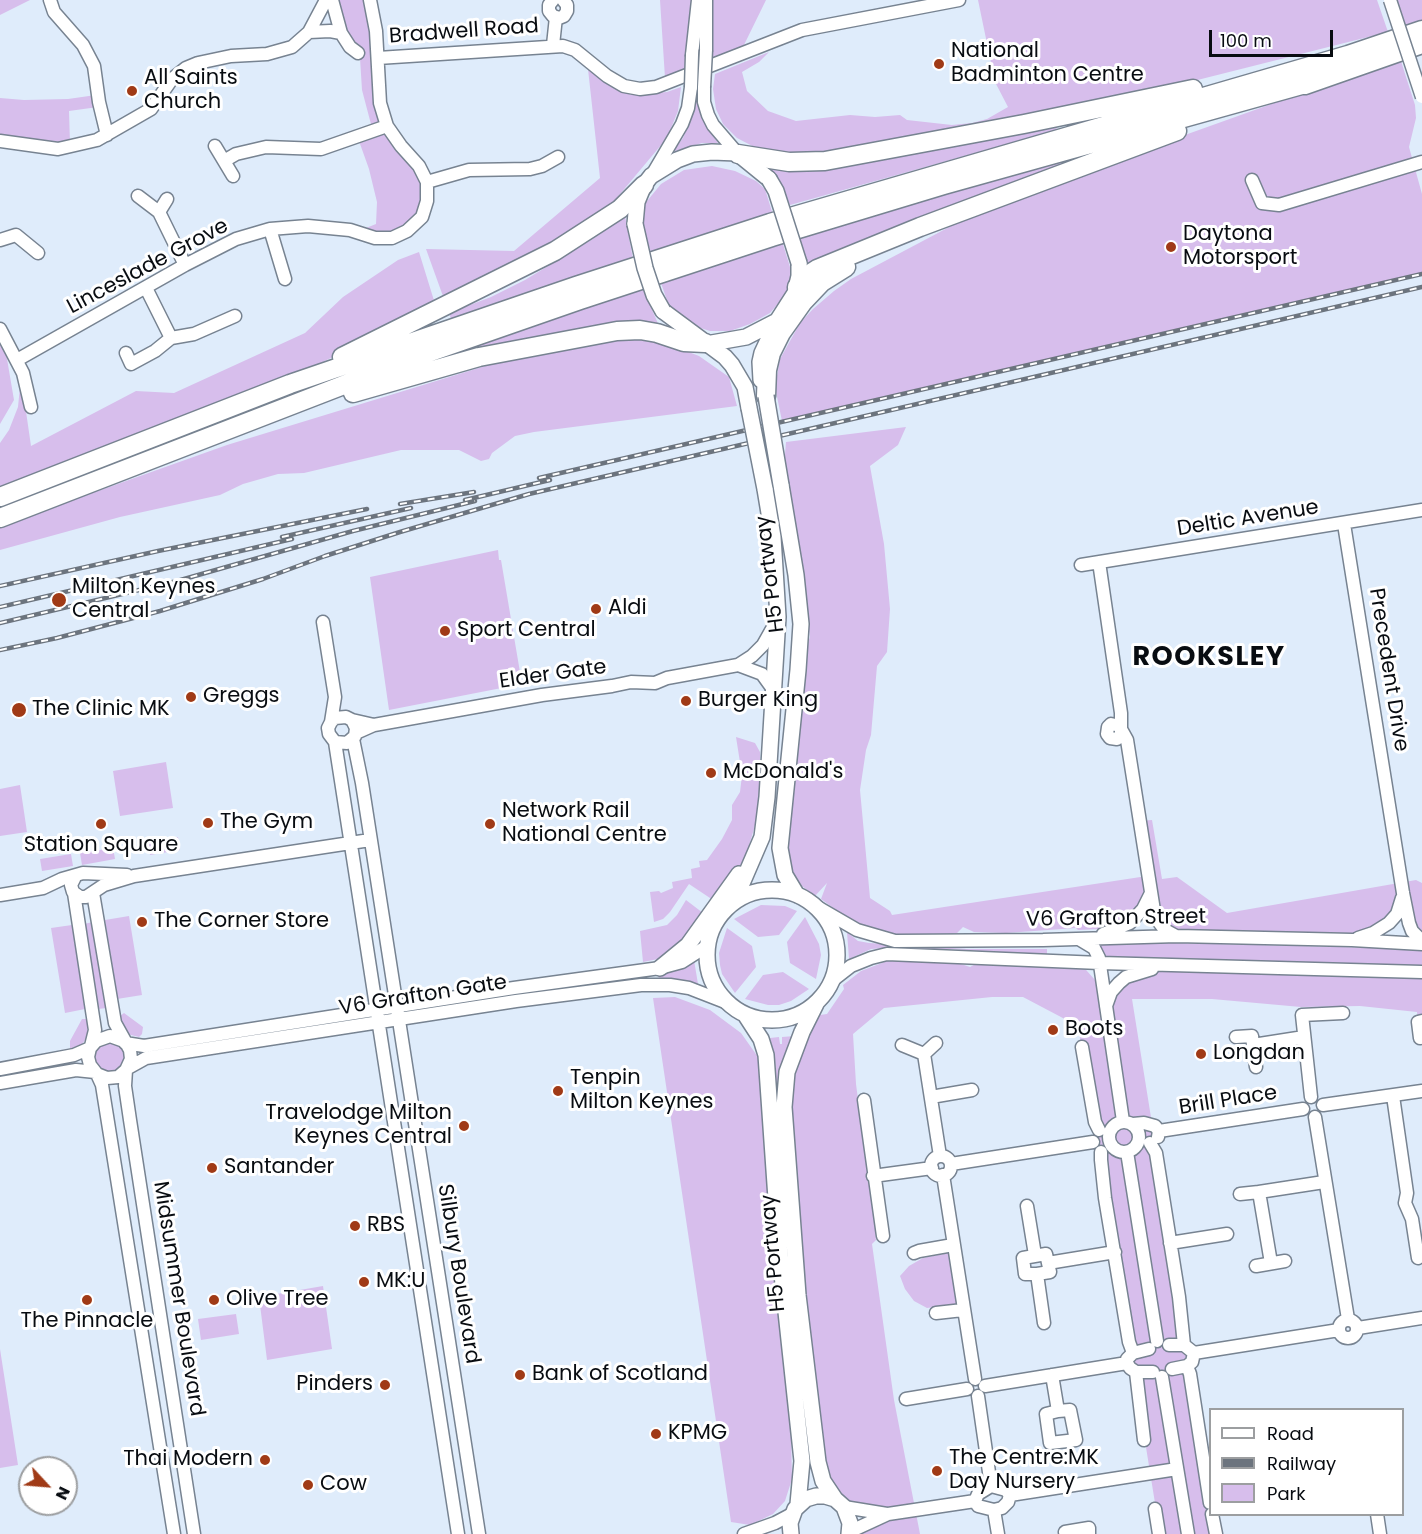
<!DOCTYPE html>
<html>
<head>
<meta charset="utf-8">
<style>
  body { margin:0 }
  #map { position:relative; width:1422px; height:1534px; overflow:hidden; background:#dfecfb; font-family:Poppins,sans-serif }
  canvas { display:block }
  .legend { position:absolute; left:1209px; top:1408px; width:195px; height:108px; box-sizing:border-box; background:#fff; border:2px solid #9c9ea0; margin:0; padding:8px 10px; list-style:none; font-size:18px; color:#080c11 }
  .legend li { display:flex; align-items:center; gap:12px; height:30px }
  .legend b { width:30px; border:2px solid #9c9ea0 }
  .north { position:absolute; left:18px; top:1456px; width:60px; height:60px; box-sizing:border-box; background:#fff; border:2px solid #9c9ea0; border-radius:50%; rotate:116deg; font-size:16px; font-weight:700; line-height:24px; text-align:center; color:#080c11 }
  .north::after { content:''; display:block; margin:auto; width:21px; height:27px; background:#a03a16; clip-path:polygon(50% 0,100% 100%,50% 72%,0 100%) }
  .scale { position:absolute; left:1209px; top:30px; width:124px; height:27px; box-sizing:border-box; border:3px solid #080c11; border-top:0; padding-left:8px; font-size:18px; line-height:21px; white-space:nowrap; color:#080c11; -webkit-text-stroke:4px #fff; paint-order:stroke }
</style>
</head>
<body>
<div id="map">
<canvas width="1422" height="1534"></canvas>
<ul class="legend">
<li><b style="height:8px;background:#fff"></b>Road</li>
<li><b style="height:8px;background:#6c747e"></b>Railway</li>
<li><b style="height:16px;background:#d7beec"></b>Park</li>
</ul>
<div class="north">N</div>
<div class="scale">100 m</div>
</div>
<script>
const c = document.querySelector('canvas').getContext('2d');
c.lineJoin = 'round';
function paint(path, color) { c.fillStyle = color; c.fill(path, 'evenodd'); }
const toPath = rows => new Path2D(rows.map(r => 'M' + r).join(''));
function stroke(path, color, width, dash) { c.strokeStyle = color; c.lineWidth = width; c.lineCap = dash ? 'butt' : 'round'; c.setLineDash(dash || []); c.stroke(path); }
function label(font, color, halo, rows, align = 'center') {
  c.font = font + ' Poppins,sans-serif'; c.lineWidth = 6; c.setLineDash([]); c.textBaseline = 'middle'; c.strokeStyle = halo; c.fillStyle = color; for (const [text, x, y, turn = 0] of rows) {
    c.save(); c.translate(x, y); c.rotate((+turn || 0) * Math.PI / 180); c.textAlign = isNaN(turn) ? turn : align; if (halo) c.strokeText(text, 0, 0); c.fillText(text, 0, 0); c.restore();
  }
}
paint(toPath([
  [0,0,30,0,0,15],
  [337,0,365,0,374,51,381,124,372,128,362,90,360,58,349,39],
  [660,0,766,0,743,47,665,78],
  [978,0,1377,0,1388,32,1126,98,820,156,762,151,737,138,723,124,716,109,713,89,715,74,769,52,759,62,742,72,747,91,768,111,796,121,850,115,875,117,900,115,907,120,952,125,972,123,987,119,1008,107,995,82],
  [1390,0,1422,0,1422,23,1402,32],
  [1400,58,1415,105,1416,118,1409,147,1422,194,1422,273,782,421,775,387,780,359,800,323,813,309,834,291,851,279,970,216,1062,179],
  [588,69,631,95,667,92,681,87,678,111,667,138,610,206,516,266,444,299,426,249,514,251,600,178],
  [696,94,698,94,701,117,718,143,702,143,675,151,674,150,683,138,692,117],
  [96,95,98,107,69,111,70,144,53,145,24,137,0,138,0,98,24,100,68,99],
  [1056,126,1057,130,790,205,781,186,766,167],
  [386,133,413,164,423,187,421,208,411,223,394,232,370,233,361,230,376,224,377,202,369,169,359,141],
  [1150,136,809,267,799,237,965,188],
  [712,166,735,171,756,181,765,189,773,215,652,255,643,229,643,206,661,184,684,170],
  [625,216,633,259,452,322,449,313,491,297,525,280,591,240],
  [782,241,790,267,790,284,782,299,770,313,750,324,730,331,710,331,691,325,669,306,661,283],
  [419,252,436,307,304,371,0,491,0,443,9,430,18,407,21,377,31,446,136,391,174,393,305,333,343,297,398,260],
  [642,287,660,328,464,357,461,350],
  [624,337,673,346,699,356,729,377,737,406,534,432,515,436,492,453,489,459,481,461,459,450,401,450,304,473,278,474,243,484,220,495,120,517,0,550,0,526,227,445,495,363],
  [0,345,6,353,14,400,0,424],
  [906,427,898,445,870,466,884,544,890,609,887,652,877,666,871,735,866,750,860,790,870,898,890,911,892,915,1147,876,1139,821,1152,820,1162,879,1177,877,1227,913,1416,880,1422,883,1422,941,1407,911,1397,914,1352,940,1165,930,1151,895,1121,928,1078,930,1076,928,1006,933,974,932,963,927,957,933,945,935,870,935,821,899,827,883,815,896,802,886,794,874,790,861,784,798,798,670,810,637,802,574,784,467,786,442],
  [498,550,499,560,501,560,522,684,389,710,370,577],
  [736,737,755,743,760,752,760,789,756,822,746,856,716,902,689,884,670,912,663,919,654,922,650,892,659,891,661,893,673,888,672,882,692,878,691,869,700,867,699,861,707,860,722,839,732,820,732,805,740,792,742,775],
  [166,762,173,808,120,816,113,771],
  [20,785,27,832,0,836,0,789],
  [178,837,180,850,150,855,148,842],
  [113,848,115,859,82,865,80,853],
  [71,854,73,866,42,871,40,859],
  [686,900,703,913,672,952,658,959,643,962,640,931,667,925,677,915],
  [761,905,785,906,797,911,779,935,758,937,734,919],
  [129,916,142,995,117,999,105,920],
  [805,917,819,944,821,955,816,979,790,963,787,942],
  [93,922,107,1008,98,1009,84,924],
  [72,925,85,1009,65,1013,51,928],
  [727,928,752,946,756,967,735,993,722,974,720,965,719,953],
  [847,932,858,941,869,943,967,949,1047,949,1047,956,950,949,885,948,871,949,849,959],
  [1173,943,1382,948,1422,951,1422,967,1107,959,1104,952,1096,944],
  [903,955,937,956,970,967,987,958,1079,962,1095,980,1099,993,1119,983,1171,964,1422,972,1422,1021,1418,1022,1417,1012,1360,1006,1301,1007,1212,999,1132,999,1210,1485,1210,1514,1218,1534,1160,1534,1078,1026,1023,997,992,997,884,1008,853,1034,856,1084,866,1161,870,1168,876,1240,872,1244,894,1400,920,1534,849,1534,887,1515,844,1507,818,1462,788,1106,793,1072,807,1034,820,1015,827,1014,844,989,843,985,861,971],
  [694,960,698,984,684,980,659,978,658,976,684,967],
  [783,972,809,989,791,1001,779,1005,768,1005,745,999,763,975],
  [675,997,710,1010,741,1033,758,1057,773,1272,791,1431,792,1479,785,1501,773,1514,750,1525,731,1522,653,998],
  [124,1013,143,1027,142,1034,139,1037,127,1034,122,1030,120,1016],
  [82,1019,87,1019,88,1036,82,1044,70,1049,70,1041],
  [795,1036,780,1098,777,1098,775,1059,770,1038,779,1037,780,1044,782,1044,782,1037],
  '95 1057a15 15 0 1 1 30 0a15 15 0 1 1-30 0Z',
  [949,1253,957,1304,927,1308,914,1301,905,1289,900,1276,909,1266,923,1258],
  [323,1286,332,1349,267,1360,259,1297],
  [236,1314,239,1334,201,1340,198,1319],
  [0,1349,18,1465,0,1468]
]), '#d7beec');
const minor = toPath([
  [50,0,54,12,83,45,94,66,99,102,107,135],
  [332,0,341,33,350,47,358,53],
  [553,0,549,5,549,11,553,16,559,18,564,16,567,11,567,5,563,0],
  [706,0,706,50],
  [309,32,330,31,341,33],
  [553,45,556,17],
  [692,55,698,0],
  [378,58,563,46,575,50,607,76,624,86,640,89,656,87,802,30,959,0],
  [704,87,704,102,708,115,713,125,737,153],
  [0,141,58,149,97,140,151,109,172,79,186,68,198,63,231,56,267,54,292,47,309,32,326,0],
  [215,146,224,161],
  [652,175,682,124,688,108,691,87],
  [233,176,224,161,236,154,266,147,321,149,387,126],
  [1252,180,1262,203,1279,205,1422,162],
  [427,182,469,170,530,169,542,166,558,157],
  [138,196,159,212,185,265],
  [159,212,167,199],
  [270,229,285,279],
  [0,240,16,235,38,253],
  [0,329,23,373,31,407],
  [171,338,194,334,235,316],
  [126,353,131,364,155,351,171,338,146,288],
  [17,360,185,265,236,239,270,229,308,226,350,230,375,238,392,238,407,231,422,217,427,201,427,182,419,166,401,146,387,126,380,103,376,31,370,0],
  [1344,524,1403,893,1409,923,1412,931,1422,941],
  [1099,562,1121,713,1121,735,1117,739,1110,738,1107,734,1108,727,1111,724,1120,726],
  [1081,565,1422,510],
  [323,622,335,697,331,722],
  [738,665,762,674,775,692],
  [352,720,356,728,355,736,347,743,335,742,329,734,328,728,331,722,335,718,346,717,352,720,374,725],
  [1122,731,1127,740,1155,917,1165,930,1176,936],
  [356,733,374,725,542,695,612,686,631,682,655,683,667,678,738,665,752,656,763,645,776,622],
  [353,739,362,783,479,1534],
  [335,742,458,1534],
  [75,877,71,885,73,892,80,897,86,897,104,885,134,876,370,840],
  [74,893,95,1030,91,1046],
  [93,893,115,1023,130,1050,131,1059,126,1070,118,1077,107,1078,97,1074,90,1065,88,1057,90,1048,96,1041,110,1036,124,1041],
  [0,895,43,888,62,879,83,873,127,875],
  [819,908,857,930,895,941,1043,940,1177,936,1352,940,1422,944],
  [1103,934,1130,923,1143,909,1151,893],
  [1358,938,1373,933,1389,923,1397,914,1402,898],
  [1079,939,1094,948,1099,958,1123,1121],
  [833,980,851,966,871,958,887,954,1100,963,1422,972],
  [1106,1006,1111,992,1119,983,1126,977,1152,969],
  [1236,1037,1252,1036,1253,1045],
  [1420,1038,1418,1022,1422,1021],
  [125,1043,144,1046,514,988,660,968,682,962,707,946],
  [902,1045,924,1054,936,1043],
  [1082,1047,1095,1122,1099,1130],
  [924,1054,940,1156],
  [1256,1067,1253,1045,1304,1037],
  [128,1068,146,1058,516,1001,641,985,670,985,689,988,725,1002],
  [0,1069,74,1055,90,1048],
  [126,1070,125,1086,130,1120,194,1534],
  [97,1074,102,1085,174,1534],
  [0,1083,76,1070,95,1072],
  [1393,1096,1407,1193,1405,1203,1412,1219,1418,1258],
  [931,1097,972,1090],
  [1311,1097,1302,1015,1343,1013],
  [864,1100,883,1236],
  [1323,1105,1422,1091],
  [1315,1117,1348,1319],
  '1109 1137a15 15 0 1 1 30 0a15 15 0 1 1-30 0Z',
  [1133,1124,1144,1123,1155,1126,1159,1131,1158,1137],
  [1159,1131,1303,1109],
  [1150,1143,1156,1153,1179,1297,1184,1345],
  [1101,1152,1101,1160,1105,1198,1129,1342,1133,1353],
  [1127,1152,1157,1341],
  '931 1166a10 10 0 1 1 20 0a10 10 0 1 1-20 0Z',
  [951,1164,1093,1142],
  [943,1175,975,1379],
  [873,1176,932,1168],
  [1240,1194,1259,1192],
  [1027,1206,1035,1255],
  [1170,1243,1227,1234],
  [914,1253,919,1251,953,1245],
  [1048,1263,1046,1254,1023,1258,1025,1274,1037,1274,1050,1272,1048,1263,1115,1252],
  [1271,1263,1259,1192,1324,1182],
  [1256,1266,1285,1261],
  [1037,1274,1044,1323],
  [936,1313,963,1310],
  '1339 1329a9 9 0 1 1 18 0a9 9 0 1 1-18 0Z',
  [1358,1328,1422,1318],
  [1169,1345,1184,1345,1194,1353,1192,1362,1187,1366,1172,1369],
  [1149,1349,1133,1353,1127,1359,1127,1363,1130,1368,1136,1372,1153,1372],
  [1194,1353,1339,1330],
  [1187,1366,1190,1374,1210,1503],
  [1136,1372,1144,1440],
  [1052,1375,1058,1411,1070,1410,1076,1440,1050,1443,1046,1414,1058,1411],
  [1162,1377,1188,1534],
  [985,1386,1127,1363],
  [978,1396,991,1486],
  [906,1399,967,1389],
  [1010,1495,1177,1469],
  [975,1501,978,1506,994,1510,1002,1508,1008,1502,1010,1495],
  [975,1501,978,1494,991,1486,1006,1490,1010,1495],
  [844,1507,887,1514],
  [1155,1509,1159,1534],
  [994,1510,998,1534],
  [1212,1514,1216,1534],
  [1377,1514,1380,1534],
  [849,1532,888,1514,975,1501],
  [744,1534,775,1523,792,1514],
  [1066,1534,1065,1532,1089,1528,1089,1534]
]);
const major = toPath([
  [635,224,637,202,644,185,651,176,677,160,693,154,712,152,737,153,769,179],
  [663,311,725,357,732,365,745,387,749,408],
  [706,344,746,337,777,321,795,293,799,276,799,263],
  [761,380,760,362,762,353,777,321],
  [781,485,796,575,801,624,798,670,780,848,785,875,797,895],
  '707 955a65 65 0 1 1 130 0a65 65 0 1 1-130 0Z',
  [734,902,762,837,767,797,778,617,773,537,765,489],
  [660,968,688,945,739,874],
  [816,1004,802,1032,787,1072,784,1107,798,1295,818,1462,823,1481,835,1499],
  [746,1016,761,1039,766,1055,780,1256,802,1461,798,1504],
  [791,1534,790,1523,795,1509,806,1499,816,1496,825,1496,835,1499,844,1507,850,1523,849,1534]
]);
const highway = toPath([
  [1305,85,1422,44],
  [738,154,789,162,825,161,1024,124,1193,89],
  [797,287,806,276,817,269,920,227,1177,131],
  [342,357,555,251,620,209,644,185],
  [353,393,479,357,617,331,640,330,657,333,684,342,705,343],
  [766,396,767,370,771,353,781,333,803,302,822,282,846,267],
  [0,497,290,384,576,286,770,223,1348,55,1422,30],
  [0,518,416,357,580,300,772,237,944,185,1316,81]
]);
stroke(minor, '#778391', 15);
stroke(major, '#778391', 18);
stroke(highway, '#778391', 21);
stroke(minor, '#fff', 12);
stroke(major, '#fff', 15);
stroke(highway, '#fff', 18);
const rail = toPath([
  [539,478,1422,274],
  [465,500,550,480],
  [400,504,474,492],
  [282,537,411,508],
  [0,586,158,551,367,509],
  [0,607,292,539],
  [0,623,177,581,353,531,475,501],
  [0,650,57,638,160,611,263,579,325,556,400,532,529,494,1422,287]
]);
stroke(rail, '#6c747e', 4.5);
stroke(rail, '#fff', 2, [7]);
const minorBridge = toPath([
  [1390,0,1422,97],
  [691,87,692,55],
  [704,87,706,50]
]);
const majorBridge = toPath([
  [769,179,776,191,799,263],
  [635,224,645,268,654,295,663,311],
  [766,396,781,485],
  [749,408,765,489]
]);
stroke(minorBridge, '#778391', 15, []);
stroke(majorBridge, '#778391', 18, []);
stroke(minorBridge, '#fff', 12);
stroke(majorBridge, '#fff', 15);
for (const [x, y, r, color] of [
  [939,64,6,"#a03a16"],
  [132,91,6,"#a03a16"],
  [1171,247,6,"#a03a16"],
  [59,600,8,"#a03a16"],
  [596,609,6,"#a03a16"],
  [445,631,6,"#a03a16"],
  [191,697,6,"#a03a16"],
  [686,701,6,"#a03a16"],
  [19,710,8,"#a03a16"],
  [711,773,6,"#a03a16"],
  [208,823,6,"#a03a16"],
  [101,824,6,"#a03a16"],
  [490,824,6,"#a03a16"],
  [142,922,6,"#a03a16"],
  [1053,1030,6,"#a03a16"],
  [1201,1054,6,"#a03a16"],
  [558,1091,6,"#a03a16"],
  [464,1126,6,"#a03a16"],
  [212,1168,6,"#a03a16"],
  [355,1226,6,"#a03a16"],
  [364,1282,6,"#a03a16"],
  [87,1300,6,"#a03a16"],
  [214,1300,6,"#a03a16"],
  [520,1375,6,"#a03a16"],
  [385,1385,6,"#a03a16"],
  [656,1434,6,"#a03a16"],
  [265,1460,6,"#a03a16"],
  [937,1471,6,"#a03a16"],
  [308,1485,6,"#a03a16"]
]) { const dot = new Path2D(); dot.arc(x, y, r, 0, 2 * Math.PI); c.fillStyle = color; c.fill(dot); stroke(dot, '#fff', 2); }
label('21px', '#080c11', '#fff', [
  ["Bradwell Road",464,32,-4],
  ["Linceslade Grove",148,267,-28],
  ["Deltic Avenue",1248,519,-9],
  ["H5 Portway",771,574,-97],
  ["Precedent Drive",1388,670,81],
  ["Elder Gate",553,675,-8],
  ["V6 Grafton Street",1116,919,-1],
  ["V6 Grafton Gate",423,996,-9],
  ["Brill Place",1228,1101,-9],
  ["H5 Portway",774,1253,-95],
  ["Silbury Boulevard",458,1274,81],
  ["Midsummer Boulevard",178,1299,81]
]);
label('21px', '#080c11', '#fff', [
  ["National",951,52],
  ["Badminton Centre",951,76],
  ["All Saints",144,79],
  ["Church",144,103],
  ["Daytona",1183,235],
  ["Motorsport",1183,259],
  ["Milton Keynes",72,588],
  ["Central",72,612],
  ["Aldi",608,609],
  ["Sport Central",457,631],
  ["Greggs",203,697],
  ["Burger King",698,701],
  ["The Clinic MK",32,710],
  ["McDonald's",723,773],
  ["Network Rail",502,812],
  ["National Centre",502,836],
  ["The Gym",220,823],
  ["Station Square",101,846,"center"],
  ["The Corner Store",154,922],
  ["Boots",1065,1030],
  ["Longdan",1213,1054],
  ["Tenpin",570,1079],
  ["Milton Keynes",570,1103],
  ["Travelodge Milton",452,1114,"right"],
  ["Keynes Central",452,1138,"right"],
  ["Santander",224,1168],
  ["RBS",367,1226],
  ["MK:U",376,1282],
  ["Olive Tree",226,1300],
  ["The Pinnacle",87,1322,"center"],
  ["Bank of Scotland",532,1375],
  ["Pinders",373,1385,"right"],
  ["KPMG",668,1434],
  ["The Centre:MK",949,1459],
  ["Day Nursery",949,1483],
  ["Thai Modern",253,1460,"right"],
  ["Cow",320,1485]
], 'left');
c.letterSpacing = '1.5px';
label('bold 27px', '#080c11', '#fff', [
  ["ROOKSLEY",1209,658]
]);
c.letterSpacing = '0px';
</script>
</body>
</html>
